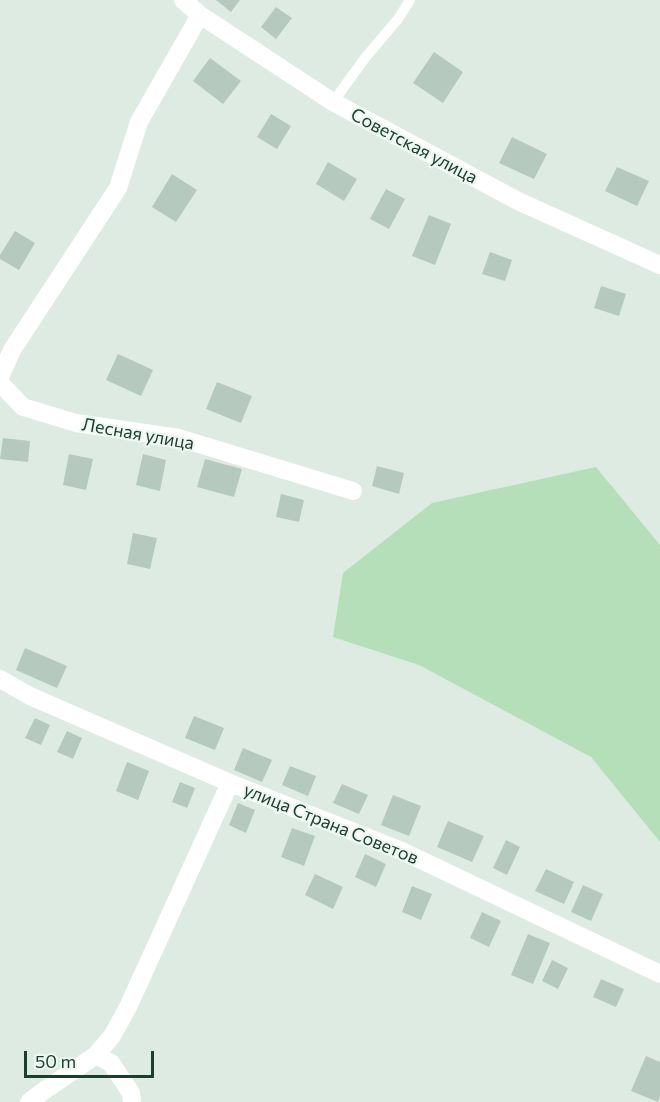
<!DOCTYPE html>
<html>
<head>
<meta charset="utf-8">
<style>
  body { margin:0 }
  #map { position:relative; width:660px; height:1102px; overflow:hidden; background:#deebe3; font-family:Commissioner,sans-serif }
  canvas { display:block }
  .scale { position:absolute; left:24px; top:1051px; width:130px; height:27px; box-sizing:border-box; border:3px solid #1d3d2f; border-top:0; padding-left:8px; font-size:18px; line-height:21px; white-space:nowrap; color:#1d3d2f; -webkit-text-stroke:4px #eef8f2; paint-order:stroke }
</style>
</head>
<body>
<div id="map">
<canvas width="660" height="1102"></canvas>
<div class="scale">50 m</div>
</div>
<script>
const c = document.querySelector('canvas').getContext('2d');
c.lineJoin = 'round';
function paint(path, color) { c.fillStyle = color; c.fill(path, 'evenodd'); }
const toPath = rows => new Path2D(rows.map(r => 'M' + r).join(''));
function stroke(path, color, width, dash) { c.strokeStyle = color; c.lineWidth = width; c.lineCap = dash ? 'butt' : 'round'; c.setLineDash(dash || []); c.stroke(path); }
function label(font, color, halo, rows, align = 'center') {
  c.font = font + ' Commissioner,sans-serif'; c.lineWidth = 4.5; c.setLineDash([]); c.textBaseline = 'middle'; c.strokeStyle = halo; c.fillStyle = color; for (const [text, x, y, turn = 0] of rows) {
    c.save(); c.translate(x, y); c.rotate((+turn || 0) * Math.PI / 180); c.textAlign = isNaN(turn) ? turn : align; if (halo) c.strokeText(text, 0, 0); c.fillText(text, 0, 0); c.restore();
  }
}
paint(toPath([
  [596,467,660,545,660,842,591,757,419,665,333,637,343,573,432,503]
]), '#b4dfb9');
paint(toPath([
  [216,0,240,0,231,12],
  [276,7,292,18,276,39,261,27],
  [434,52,463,72,443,103,413,83],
  [210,58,241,81,223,104,193,81],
  [271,114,291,126,277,149,257,137],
  [512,137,547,154,534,179,499,163],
  [328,162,357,179,344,201,316,184],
  [617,167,649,181,637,206,605,191],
  [172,174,197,190,176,222,152,207],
  [386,189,405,199,389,229,370,219],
  [429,215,451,224,435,265,412,256],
  [15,231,35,243,19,270,0,259,0,255],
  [490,252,512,260,505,281,482,274],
  [601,286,626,294,619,316,594,308],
  [118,354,153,370,141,396,106,380],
  [217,382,252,396,241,423,206,409],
  [3,438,30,441,28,462,0,459],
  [69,454,93,459,86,490,63,485],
  [143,454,166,460,160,491,136,485],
  [205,459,242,469,234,497,197,487],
  [377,466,404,473,399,494,372,486],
  [281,494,304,500,299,522,276,517],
  [133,533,157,538,150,569,127,564],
  [25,648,67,666,57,688,16,670],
  [194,716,224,728,215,750,185,738],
  [35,718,50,725,41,745,25,738],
  [67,731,82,738,73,759,57,752],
  [243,748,272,760,262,782,234,770],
  [127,762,149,771,138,800,116,791],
  [290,766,316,776,308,796,282,785],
  [180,782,195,788,187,808,172,802],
  [342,784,368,795,359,814,333,803],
  [393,795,421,806,409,836,381,825],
  [238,803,255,810,246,833,229,825],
  [448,821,484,836,472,862,437,847],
  [292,828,315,836,304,866,281,857],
  [506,840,520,847,507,875,493,868],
  [365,854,386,864,376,887,355,877],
  [546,869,574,882,564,904,535,891],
  [315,874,343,887,333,909,305,895],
  [583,885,603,894,591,921,571,912],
  [412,886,432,894,421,920,402,912],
  [482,912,501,921,489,947,470,938],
  [528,934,550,943,533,984,511,975],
  [552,960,568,968,558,989,542,981],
  [601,979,624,989,616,1007,593,997],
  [646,1056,660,1062,660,1096,658,1102,631,1091]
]), '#b6c9be');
stroke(toPath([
  [333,102,365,58,398,19,410,0]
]), '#fff', 10);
stroke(toPath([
  [183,0,200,15,333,102,518,201,660,265],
  [0,377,12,350,118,188,139,122,200,15],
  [0,383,23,407,76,423,179,438,353,491],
  [0,679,30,696,230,783,402,851,660,974],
  [96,1055,112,1036,128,1007,230,783],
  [29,1102,45,1090,96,1055,111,1063,131,1093,132,1102]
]), '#fff', 18);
label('18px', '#1d3d2f', '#eef8f2', [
  ["Советская улица",414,146,28],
  ["Лесная улица",138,434,10],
  ["улица Страна Советов",331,824,22]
]);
</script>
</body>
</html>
